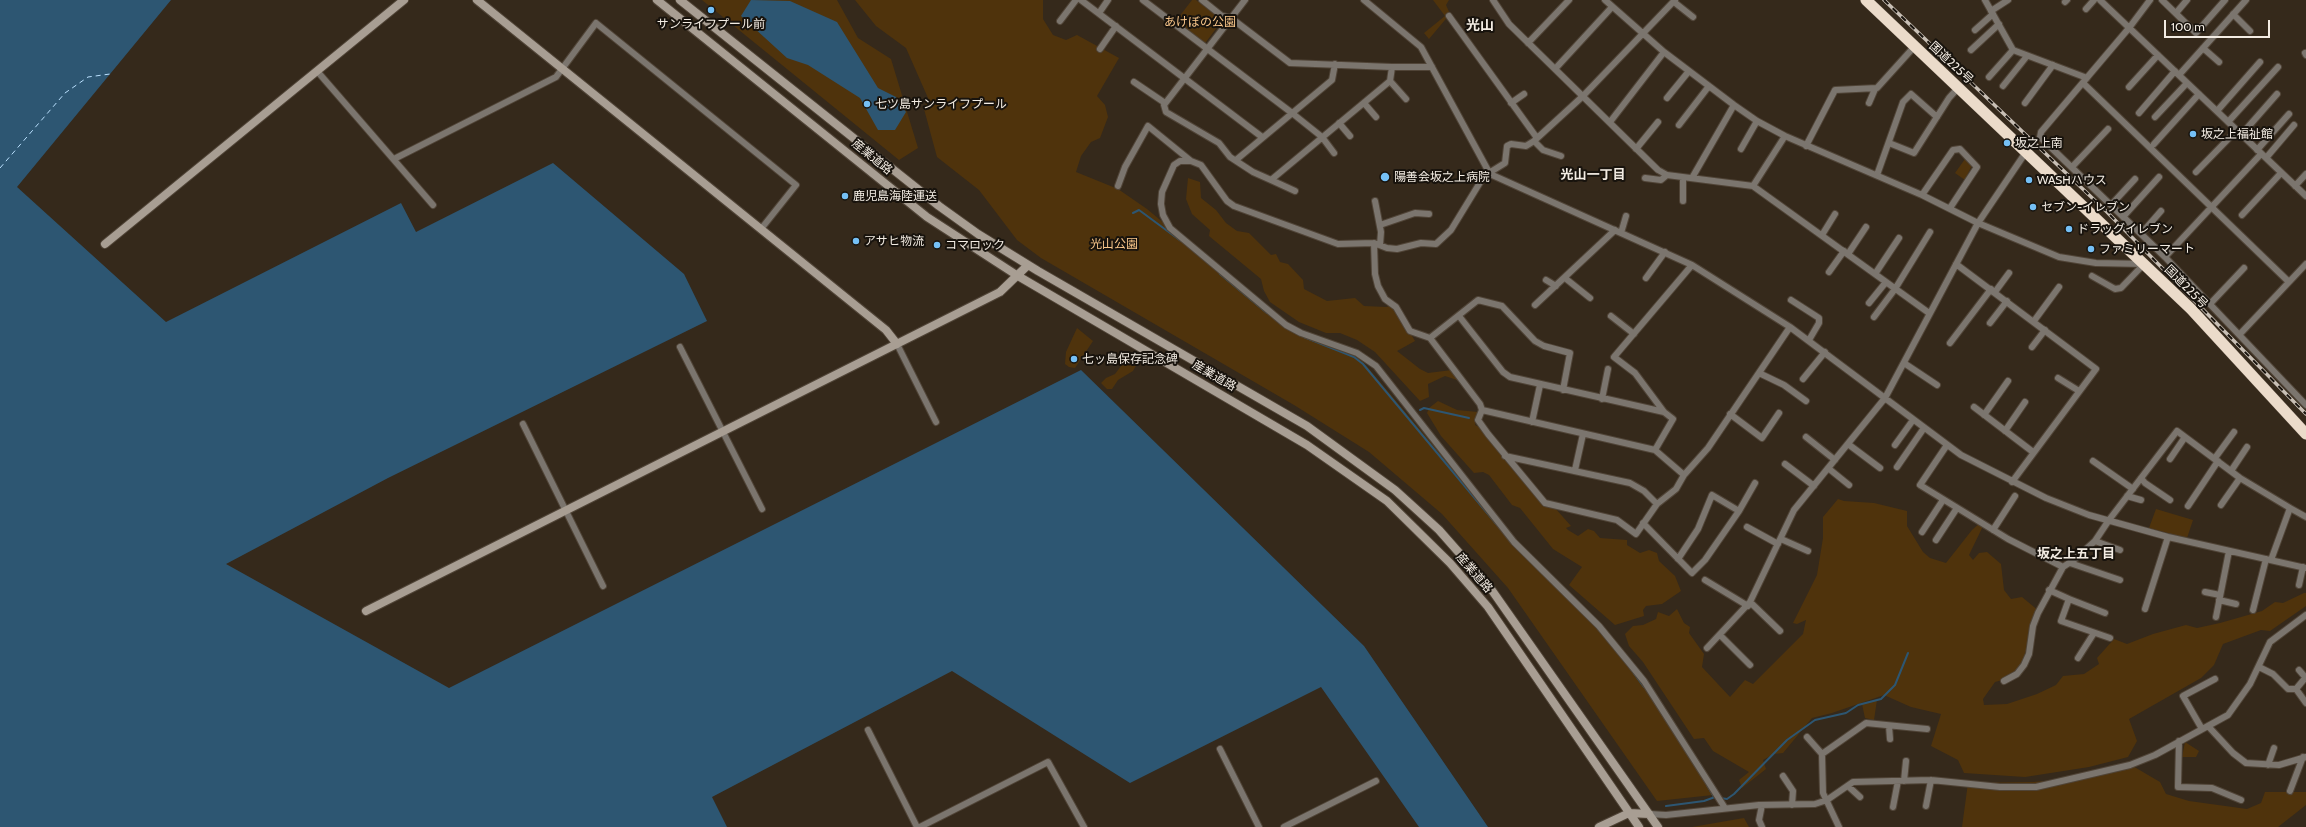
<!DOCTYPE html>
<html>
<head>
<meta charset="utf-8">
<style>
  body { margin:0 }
  #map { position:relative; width:2306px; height:827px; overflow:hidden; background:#35291b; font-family:Cabin,sans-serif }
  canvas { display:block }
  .scale { position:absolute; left:2164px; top:20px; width:106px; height:18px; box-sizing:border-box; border:2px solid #f3ece3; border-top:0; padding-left:5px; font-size:12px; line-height:14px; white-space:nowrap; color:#f3ece3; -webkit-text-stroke:3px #18130d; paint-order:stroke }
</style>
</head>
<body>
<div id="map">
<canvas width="2306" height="827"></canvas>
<div class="scale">100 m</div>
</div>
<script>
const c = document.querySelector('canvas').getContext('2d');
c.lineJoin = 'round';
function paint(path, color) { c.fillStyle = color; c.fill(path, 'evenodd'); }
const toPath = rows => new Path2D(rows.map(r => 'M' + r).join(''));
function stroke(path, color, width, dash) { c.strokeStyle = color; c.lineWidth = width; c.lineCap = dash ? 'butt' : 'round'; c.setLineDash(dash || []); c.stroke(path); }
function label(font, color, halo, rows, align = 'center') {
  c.font = font + ' Cabin,"Noto Sans JP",sans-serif'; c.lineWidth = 4; c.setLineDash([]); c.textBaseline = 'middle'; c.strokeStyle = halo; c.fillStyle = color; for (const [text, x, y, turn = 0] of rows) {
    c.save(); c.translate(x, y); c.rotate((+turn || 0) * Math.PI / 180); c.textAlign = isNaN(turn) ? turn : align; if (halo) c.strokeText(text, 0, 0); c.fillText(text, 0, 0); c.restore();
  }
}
paint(toPath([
  [702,0,837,0,858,38,891,59,918,148,899,160],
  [855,0,1043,0,1043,19,1053,35,1066,40,1077,35,1119,58,1097,96,1105,105,1108,117,1100,138,1091,142,1081,156,1076,172,1118,189,1147,209,1285,324,1316,338,1342,345,1359,357,1535,566,1600,626,1658,703,1713,795,1657,801,1508,588,1442,514,1369,452,1294,405,1041,258,1017,240,979,190,937,157,924,109,928,98,906,48,876,26],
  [1192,0,1196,0,1219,18,1221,22,1206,42,1203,42,1175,22],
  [1433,0,1449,0,1446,5,1450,14,1429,39,1424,33,1445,16],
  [1965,159,1972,165,1965,180,1955,173],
  [1188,178,1200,182,1201,198,1216,210,1226,223,1237,231,1249,233,1271,255,1276,254,1280,262,1288,264,1303,280,1304,289,1327,301,1355,298,1364,306,1386,307,1394,305,1415,341,1397,351,1420,369,1428,373,1452,370,1466,387,1457,380,1445,376,1428,384,1429,397,1420,401,1375,352,1357,340,1340,333,1326,333,1299,322,1270,302,1264,291,1261,279,1209,236,1210,230,1192,214,1186,199],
  [1077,328,1093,341,1075,368,1069,367,1065,364,1066,352],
  [1124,356,1137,364,1133,371,1118,380,1112,389,1107,389,1101,383,1106,378,1115,374,1121,366],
  [1438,401,1457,410,1478,412,1475,425,1487,431,1548,507,1555,508,1571,526,1566,528,1568,530,1578,536,1588,529,1594,531,1600,538,1627,540,1627,545,1640,553,1649,550,1657,553,1659,561,1675,576,1681,591,1662,604,1646,606,1643,610,1644,616,1615,625,1569,585,1582,567,1553,549,1520,508,1512,505,1489,475,1483,472,1474,473,1441,436,1427,413,1429,408],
  [1838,499,1844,501,1874,503,1907,511,1907,526,1923,552,1930,558,1946,563,1972,530,1981,522,1984,524,1969,555,1973,560,1979,553,1987,552,2001,564,2004,590,2011,599,2022,597,2040,612,2017,676,1995,682,1983,699,1984,705,2007,704,2037,694,2056,685,2063,676,2084,674,2099,664,2097,658,2114,639,2127,644,2153,634,2186,625,2197,628,2220,623,2262,611,2275,602,2283,603,2304,593,2306,593,2306,606,2270,631,2261,630,2223,644,2214,665,2201,678,2129,719,2137,741,2128,757,2089,767,2025,777,1964,773,1958,760,1931,746,1941,714,1911,707,1884,695,1832,713,1812,718,1783,753,1774,754,1763,760,1766,769,1742,788,1739,780,1749,772,1713,751,1704,738,1694,739,1643,662,1629,646,1625,634,1633,626,1643,625,1656,619,1658,612,1669,616,1677,609,1684,623,1690,627,1689,633,1704,654,1702,667,1730,697,1745,680,1753,684,1803,634,1806,620,1797,624,1793,623,1817,575,1823,538,1823,517],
  [2156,509,2193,520,2187,538,2149,528],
  [1877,700,1874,720,1865,718,1862,704],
  [2185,742,2199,751,2196,757,2182,757],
  [2131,765,2160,782,2166,794,2189,801,2247,809,2261,803,2265,792,2306,792,2306,805,2278,827,1962,827,1968,783,2033,782,2078,778],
  [1744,818,1749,827,1692,827]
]), '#4f330c');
paint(toPath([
  [0,0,171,0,17,187,166,322,401,203,416,232,553,163,684,274,707,321,388,478,226,564,449,688,1081,370,1364,646,1488,827,1419,827,1321,687,1130,783,952,671,712,797,727,827,0,827],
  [751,0,790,1,837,22,878,88,896,97,906,112,895,130,878,130,860,98,808,65,787,58,741,16]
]), '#2d5672');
stroke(toPath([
  [1133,213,1139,210,1181,241],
  [1220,274,1267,313],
  [1304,337,1354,357,1363,364,1498,526],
  [1420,410,1424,408,1469,418],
  [1630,668,1644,687],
  [1707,785,1714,797],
  [1720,798,1727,799,1734,794,1787,740,1815,720,1846,713,1858,705,1881,699,1895,685,1908,653],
  [1666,806,1704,801,1715,797]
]), '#2d5672', 2);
stroke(toPath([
  [0,168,65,93,88,77,110,74]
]), '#bae0fe', 1, [5, 4]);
const street = toPath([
  [1081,0,1262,137],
  [1143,0,1292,113,1322,137,1334,153],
  [1202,0,1222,16,1231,18,1290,63,1392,67,1432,67],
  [1245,0,1164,105,1166,112,1219,143,1230,157,1253,172,1271,180,1390,81,1392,67],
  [1364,0,1421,47,1490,174,1692,265,1790,327,1961,455,2046,498,2089,515,2168,537,2306,568],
  [1493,0,1509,24,1658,170,1667,175,1753,186,1929,313],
  [1605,0,1664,52,1734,105,1757,121,1785,136,1922,195,1978,223,2059,257,2096,263,2144,264],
  [1675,0,1583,96,1534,141,1526,146,1511,144,1507,146,1505,163,1484,176,1451,230,1436,244,1421,243,1397,249,1387,248,1374,243,1338,244,1234,206,1227,201,1201,165,1191,161,1180,161,1174,165,1162,192,1161,204,1163,215,1170,228,1286,325,1301,333,1357,353,1376,366,1514,542,1599,626,1644,681,1725,808],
  [1985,0,2013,50,2087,78],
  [2100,0,2306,196],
  [2150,0,2129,28,2041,132,2040,137,2165,257,2306,405],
  [2162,0,2196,33,2225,0],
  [1674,2,1693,17],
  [2065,2,2067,0],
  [2086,9,2094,0],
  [1991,11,2008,0],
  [1099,13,1108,0],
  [2176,13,2187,0],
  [2233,14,2250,31],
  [1449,16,1537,138],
  [1060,21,1076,0],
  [1975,30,1993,14],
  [1528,43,1569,0],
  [2203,48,2219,62],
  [1100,49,1116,26],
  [1971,50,1999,24],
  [2305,53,2306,55],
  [1555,69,1612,7],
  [317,71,433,205],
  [2179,75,2246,0],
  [1989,77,2013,50],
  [1390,81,1406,99],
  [1134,82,1165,103],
  [2083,83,2289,282],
  [2003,86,2027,56],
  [2129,87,2158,55],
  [1667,98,1689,71],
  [1364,103,1376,117],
  [1511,103,1524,94],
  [1869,103,1875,89],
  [2025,103,2053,65],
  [2217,111,2260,62],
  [2139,113,2175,71],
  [2155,117,2187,83],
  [1610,122,1664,52],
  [2228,122,2278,67],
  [1339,123,1350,136],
  [1679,125,1709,86],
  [2241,135,2277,94],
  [1534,141,1543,150,1561,156],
  [1889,143,1914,153,1949,98,1958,88],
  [2154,144,2199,94],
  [1806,146,1835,90,1877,88,1914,47],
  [1636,149,1658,122],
  [1741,149,1757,121],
  [2257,150,2289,114],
  [2266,158,2294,125],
  [394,159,556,77,596,23,796,185,761,229],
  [1236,160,1332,80,1335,64],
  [2072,167,2108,129],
  [2196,172,2237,130],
  [1877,175,1903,102,1911,94,1937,117],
  [1645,178,1661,180,1667,175],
  [1692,178,1734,105],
  [1271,180,1295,191],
  [1118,186,1125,167,1148,126,1191,161],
  [1753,186,1785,136],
  [2295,186,2306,174],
  [1922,195,1953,150,1960,149,1977,167,1950,208],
  [1375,201,1381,232,1380,245],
  [1683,201,1683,177],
  [2111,205,2135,179],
  [2242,215,2281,173],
  [2123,217,2159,177],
  [1380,225,1415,213,1429,214],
  [1621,233,1626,216],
  [2141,234,2161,211],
  [1822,235,1835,214],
  [1374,243,1375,274,1378,286,1385,299,1396,307,1410,331,1430,338],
  [1848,254,1866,227],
  [2165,257,2261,154],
  [1956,264,2096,369,2012,482],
  [1829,272,1844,251],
  [1875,274,1899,238],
  [2092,276,2115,289,2121,288,2144,264],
  [1565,278,1590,298],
  [1646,278,1665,252],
  [1546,280,1556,286],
  [1995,292,2009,273],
  [1791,300,1819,318,1819,323,1809,340],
  [1869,303,1886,282],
  [2210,304,2244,268],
  [1535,305,1615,230],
  [1459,316,1503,372,1510,377,1664,412,1673,419,1655,450],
  [1611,316,1634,334],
  [1874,317,1895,289,1930,232],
  [2034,321,2059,287],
  [1990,323,2007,301],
  [2240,334,2306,264],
  [1950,343,1991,289],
  [897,344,936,422],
  [680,347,762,509],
  [2032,347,2045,330],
  [1904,363,1937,385],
  [1759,373,1784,385,1806,401],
  [2058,378,2079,391],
  [1803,379,1825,352],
  [1563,390,1570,353,1544,346,1535,341,1502,306,1478,300,1430,338,1480,404,1482,410,1478,420,1488,434,1545,503,1617,520,1636,534,1657,504,1676,489,1684,475,1708,448,1790,327],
  [1602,399,1608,369],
  [1974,407,2033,452],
  [1482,410,1655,450,1684,475],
  [1664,412,1635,373,1614,357,1692,265],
  [1730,414,1762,438,1779,413],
  [1984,415,2008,381],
  [1532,422,1540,385],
  [523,424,603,586],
  [2005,431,2025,402],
  [1806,437,1835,460],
  [1848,444,1880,468],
  [1895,445,1913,420],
  [1947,445,1920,485,2008,539,2063,567],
  [1505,456,1630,483,1644,491,1657,504],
  [2215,458,2234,432],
  [2170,459,2185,437],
  [2093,461,2133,489],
  [1785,464,1814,486],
  [1897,467,1924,428],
  [1828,468,1849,485],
  [1575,470,1583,434],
  [2231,471,2247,447],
  [2141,478,2145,483,2170,500],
  [2127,496,2141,500],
  [2221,505,2240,478],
  [2188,506,2218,461],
  [2290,508,2306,517],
  [1739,511,1755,483],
  [1643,523,1692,573,1705,560,1739,511,1712,495,1698,529,1678,559],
  [1747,527,1778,544],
  [1993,530,2015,496],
  [1922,532,1943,500],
  [1781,539,1808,551],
  [1936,540,1957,508],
  [2095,541,2120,550],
  [2070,563,2120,580],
  [1705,580,1748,606],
  [2299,585,2303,567],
  [2049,590,2069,599,2061,621,2110,638],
  [2205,592,2220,595],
  [2069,599,2105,613],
  [2219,600,2236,604],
  [1750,602,1780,631],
  [2145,609,2168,537],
  [2253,610,2266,559],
  [2216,617,2229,551],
  [1720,635,1750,665],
  [1707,648,1750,602,1794,510,1885,398,1978,223,2026,152],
  [2078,658,2094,633],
  [2259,667,2273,674,2288,689,2296,689,2306,677],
  [2299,670,2305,677],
  [2004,681,2017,674,2024,665,2029,654,2033,626,2038,613,2063,567,2075,559,2095,541,2109,520,2177,431,2240,478,2290,508,2271,560],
  [2296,689,2306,703],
  [1889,726,1890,739],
  [2208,726,2233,753,2246,763,2279,765,2306,757],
  [2202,729,2183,696,2215,679],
  [868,730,917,827],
  [1807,737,1822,754],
  [2179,741,2178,787,2212,788,2241,800],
  [1220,749,1259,827],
  [2268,765,2274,748],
  [1783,776,1793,791,1792,805],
  [1904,781,1906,761],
  [1848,786,1860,797],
  [2290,791,2303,757],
  [1762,805,1759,820,1762,827],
  [1926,806,1931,780],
  [1893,807,1898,781],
  [1649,814,1666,815,1759,805,1815,804,1827,800,1853,782,1931,780,2000,787,2036,787,2130,765,2155,755,2228,715,2250,684,2270,642,2306,615],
  [920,827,1048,762,1084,827],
  [1284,827,1376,781],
  [1839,827,1823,793,1822,754,1866,723,1927,729]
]);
const secondary = toPath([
  [477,0,886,330,897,344],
  [657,0,927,217,1018,276,1307,445,1387,501,1450,563,1488,607,1639,827],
  [680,0,939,206,978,234,1038,271,1307,426,1395,490,1439,530,1491,589,1658,827],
  [105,244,404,0],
  [366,611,1000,292,1028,265],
  [1599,827,1629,813,1649,814]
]);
const highway = toPath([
  [1866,0,2191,309,2306,434]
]);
stroke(street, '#504437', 8);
stroke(secondary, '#504437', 10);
stroke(highway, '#504437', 12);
stroke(street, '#7b756e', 6);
stroke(secondary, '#a89e93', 8);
stroke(highway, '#ebdbca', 11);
const rail = toPath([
  [1884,0,2107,212,2306,414]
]);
stroke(rail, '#c8bfb5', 3.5);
stroke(rail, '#18130d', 2, [6]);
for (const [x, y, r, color] of [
  [711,10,4,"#75c0f6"],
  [867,104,4,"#75c0f6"],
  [2193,134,4,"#75c0f6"],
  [2007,143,4,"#75c0f6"],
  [1385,177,5,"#75c0f6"],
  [2029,180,4,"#75c0f6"],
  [845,196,4,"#75c0f6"],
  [2033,207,4,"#75c0f6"],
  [2069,229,4,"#75c0f6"],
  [856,241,4,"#75c0f6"],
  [937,245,4,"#75c0f6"],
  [2091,249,4,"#75c0f6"],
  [1074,359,4,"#75c0f6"]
]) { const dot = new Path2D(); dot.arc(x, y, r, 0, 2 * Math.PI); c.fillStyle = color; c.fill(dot); stroke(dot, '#18130d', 1.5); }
label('12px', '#fac78b', '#18130d', [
  ["あけぼの公園",1200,22],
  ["光山公園",1114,244]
]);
label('12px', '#f3ece3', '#18130d', [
  ["サンライフプール前",711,24,"center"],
  ["七ツ島サンライフプール",875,104],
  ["坂之上福祉館",2201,134],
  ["坂之上南",2015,143],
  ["陽善会坂之上病院",1394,177],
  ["WASHハウス",2037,180],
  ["鹿児島海陸運送",853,196],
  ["セブン-イレブン",2041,207],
  ["ドラッグイレブン",2077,229],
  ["アサヒ物流",864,241],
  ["コマロック",945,245],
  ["ファミリーマート",2099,249],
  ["七ッ島保存記念碑",1082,359]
], 'left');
label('12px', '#f3ece3', '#18130d', [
  ["国道225号",1951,63,43],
  ["産業道路",872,157,39],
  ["国道225号",2186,287,45],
  ["産業道路",1214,376,30],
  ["産業道路",1474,573,49]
]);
label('bold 13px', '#f3ece3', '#18130d', [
  ["光山一丁目",1593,175],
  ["坂之上五丁目",2076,554]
]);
label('bold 14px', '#f3ece3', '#18130d', [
  ["光山",1480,26]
]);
</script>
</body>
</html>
